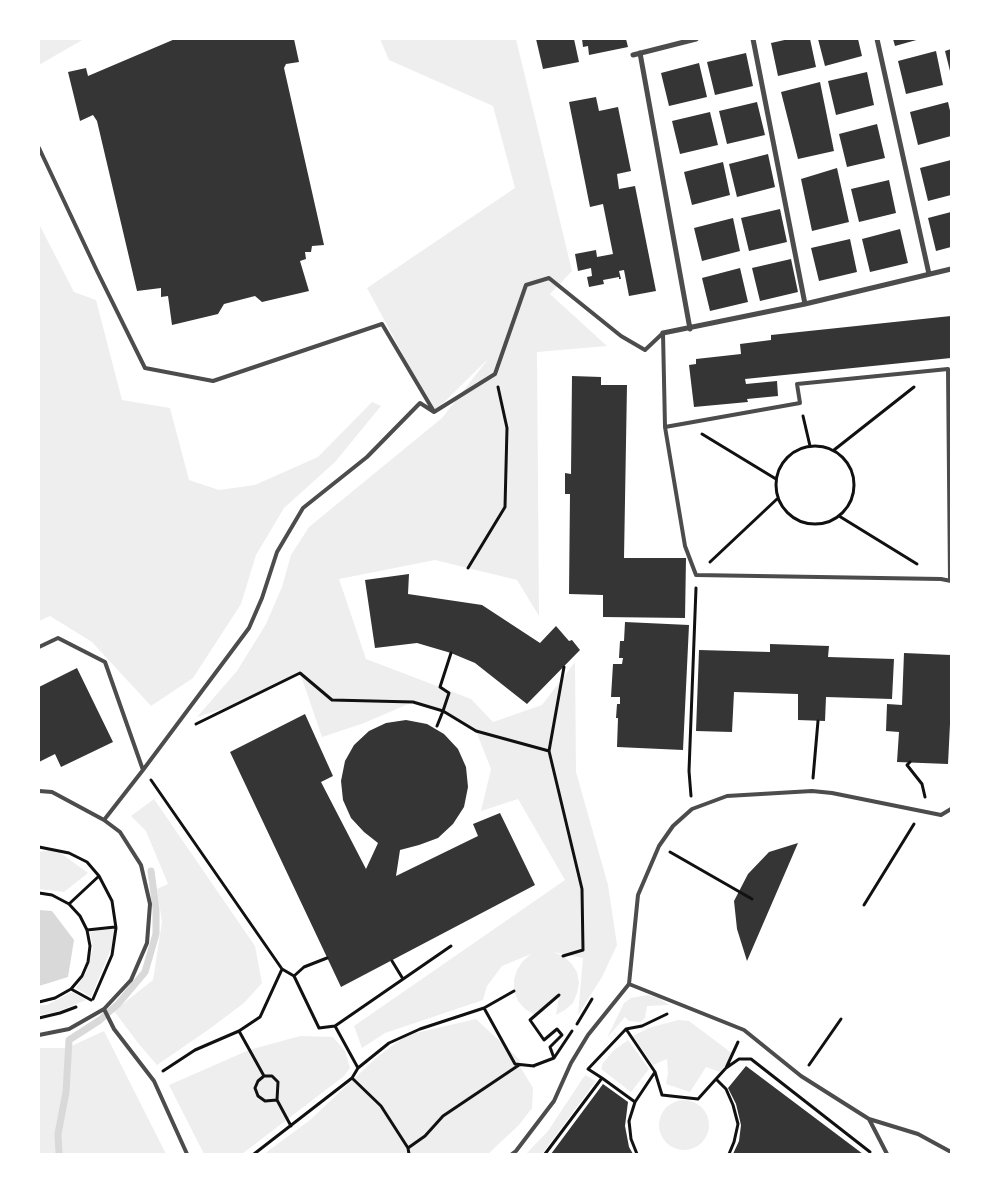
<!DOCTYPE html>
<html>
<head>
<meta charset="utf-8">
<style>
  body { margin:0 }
  #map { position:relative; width:990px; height:1193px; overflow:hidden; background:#fff; font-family:"Alegreya Sans",sans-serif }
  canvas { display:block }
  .frame { position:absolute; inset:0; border:40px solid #fff; pointer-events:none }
</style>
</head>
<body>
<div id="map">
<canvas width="990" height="1193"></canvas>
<div class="frame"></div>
</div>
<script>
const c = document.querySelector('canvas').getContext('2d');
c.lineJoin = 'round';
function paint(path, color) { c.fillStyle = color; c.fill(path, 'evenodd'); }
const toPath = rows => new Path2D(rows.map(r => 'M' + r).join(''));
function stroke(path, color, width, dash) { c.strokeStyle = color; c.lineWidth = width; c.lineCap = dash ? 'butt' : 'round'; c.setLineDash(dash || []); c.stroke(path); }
paint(toPath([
  [39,39,84,39,39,65],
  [380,39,516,39,572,271,550,294,607,346,537,352,539,616,517,580,435,560,339,579,366,659,471,699,493,722,542,705,575,662,576,772,608,885,617,945,602,977,578,1015,583,958,553,952,563,956,571,963,577,972,579,983,577,993,573,1003,565,1010,556,1015,559,996,535,1015,525,1009,518,1001,514,991,514,980,517,970,523,961,531,954,502,966,487,986,483,1000,385,1033,362,1048,354,1026,565,880,518,799,481,811,491,769,476,731,443,711,413,702,364,723,322,737,300,673,228,707,197,717,237,671,266,624,282,587,291,555,309,527,442,418,489,358,434,412,367,288,515,188,493,106,389,60],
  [39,224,74,292,96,300,122,400,170,408,189,480,219,490,255,485,318,457,372,402,381,406,335,462,284,508,256,555,241,604,193,678,151,706,92,642,50,616,39,621],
  [154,799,255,946,262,983,244,1003,208,1030,157,1065,138,1043,114,1011,153,980,162,922,157,889,168,884,146,831,131,816],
  [55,849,88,873,64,892,39,889,39,852],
  [116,928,111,949,91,997,76,988,86,973,93,948,90,932],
  [72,992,86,1000,57,1012,39,1015,39,1005,47,1005],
  [648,995,659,998,669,1005,647,1006,645,1018,640,1022,629,1021,625,1017,607,1038,624,1003,631,998],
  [476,1019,520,1060,519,1065,533,1088,532,1108,519,1125,488,1154,264,1154,310,1120,377,1057,407,1035],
  [678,1020,689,1021,733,1054,720,1072,706,1067,690,1092,666,1084,668,1073,667,1059,653,1065,633,1036,649,1028],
  [104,1031,166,1154,39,1154,39,1048,67,1048],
  [300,1036,333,1037,345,1051,350,1068,344,1076,242,1154,204,1154,169,1085,249,1050],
  [628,1040,649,1069,631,1092,601,1069,603,1063,613,1051],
  [585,1075,596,1081,542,1154,526,1154,548,1131],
  '659 1125a25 25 0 1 1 50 0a25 25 0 1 1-50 0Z'
]), '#eee');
paint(toPath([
  [39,910,52,911,74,940,68,977,39,986]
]), '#d9d9d9');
stroke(toPath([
  [59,1154,58,1134,66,1092,69,1040,100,1020,118,1004,145,972,156,934,156,909,151,871]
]), '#d9d9d9', 7);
paint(toPath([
  [175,39,294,39,299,62,286,64,284,68,324,245,312,246,311,252,305,252,306,259,300,261,309,291,262,302,255,296,224,304,218,314,172,325,168,296,161,297,161,288,137,291,97,121,93,115,80,121,68,72,86,68,88,76],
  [536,39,574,39,579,62,543,69],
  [582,39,626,39,628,47,589,55,588,46,583,47],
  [789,39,810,39,816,67,778,76,771,43],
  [818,39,858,39,862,56,825,66],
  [893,39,920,39,895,46],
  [951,49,951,75,945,51],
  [936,51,943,85,906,94,898,61],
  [746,53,753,86,715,95,707,62],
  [699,63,707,97,669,106,661,73],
  [867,72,874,105,836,115,828,81],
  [820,82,834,151,798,159,781,92],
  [596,97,599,111,618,107,631,171,617,174,619,189,635,186,656,291,629,296,624,270,619,271,621,279,619,279,619,277,603,280,604,284,589,287,587,277,592,276,591,268,578,271,575,254,596,250,597,257,613,254,603,204,590,207,569,102],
  [757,102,765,135,727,144,719,111],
  [948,102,951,115,951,136,918,145,910,112],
  [710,112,718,145,680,154,672,121],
  [877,124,885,158,847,167,839,134],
  [768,154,775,187,737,197,729,164],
  [951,160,951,195,928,201,920,168],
  [723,162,730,195,692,205,684,172],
  [837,168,849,222,812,231,801,179],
  [889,180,896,213,859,222,851,189],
  [780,209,787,242,749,251,741,218],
  [951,212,951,247,936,251,928,218],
  [733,218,740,251,702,261,694,228],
  [900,229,908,263,870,272,862,239],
  [850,239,857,272,819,281,811,248],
  [791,259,798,292,760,301,752,268],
  [740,268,748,302,710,311,702,278],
  [951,316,951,358,745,379,746,384,777,381,778,396,747,399,748,402,694,407,689,365,696,364,696,359,741,354,740,344,771,340,771,335],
  [572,376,601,377,601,385,627,385,624,558,686,558,685,618,603,617,603,595,569,594,570,494,565,494,565,473,571,474],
  [409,574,408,594,482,605,540,643,556,626,569,641,572,640,580,650,527,704,475,663,451,653,417,643,375,648,365,580],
  [625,622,689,625,683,750,617,747,618,718,616,718,617,704,620,704,620,697,611,697,613,664,622,664,623,658,619,658,620,641,624,641],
  [770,644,829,646,828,657,894,659,892,699,826,697,825,721,798,720,798,694,734,692,732,732,696,731,699,650,770,652],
  [904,653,951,655,951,704,948,764,897,762,899,732,886,731,887,704,902,705],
  [77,668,113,742,61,767,55,754,39,762,39,687],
  [305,714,333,776,321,782,366,869,378,843,364,832,351,818,343,800,341,781,345,761,354,745,369,731,386,723,406,720,427,724,444,734,458,749,466,767,468,787,464,807,453,824,438,838,419,845,400,850,396,876,478,836,473,824,500,813,535,885,341,987,230,752],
  [798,843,747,961,737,929,734,901,748,874,769,852],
  [746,1066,863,1154,733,1154,739,1141,741,1125,736,1104,728,1088],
  [603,1084,628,1102,625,1126,629,1147,633,1154,551,1154]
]), '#353535');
stroke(toPath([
  [803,416,810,446],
  [702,434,776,479],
  '776 485a39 39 0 1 1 78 0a39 39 0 1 1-78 0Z',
  [834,450,914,387],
  [839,516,917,564],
  [710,562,777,499],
  [468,568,505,507,507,428,498,387],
  [196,724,300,673,332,700,413,702,443,711,449,693,440,687,451,653],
  [437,726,443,711,476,731,549,751,564,667],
  [549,751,582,889,583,950,563,956],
  [910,762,907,765,922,784,925,797],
  [813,778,818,721],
  [151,780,282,969],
  [691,796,689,771,696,588],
  [39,847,69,853,87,862,99,876,112,901,116,928,112,955,93,999],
  [670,852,752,899],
  [39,893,52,895,69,904,80,916,87,930,90,946,88,962,82,976,71,989,55,998,39,1002],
  [69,904,99,876],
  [864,905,914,824],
  [87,930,115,927],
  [392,961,403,979],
  [294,976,304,967,327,958],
  [71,989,91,1000],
  [559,995,530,1020,544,1040,557,1029,562,1035,550,1047,554,1058,572,1031],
  [484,1008,514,991],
  [39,1018,60,1013,76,1007],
  [577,1024,592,999],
  [335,1026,451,946],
  [626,1029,642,1026,667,1014],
  [239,1031,264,1076],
  [809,1065,841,1019],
  [533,1066,554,1058],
  [726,1068,739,1059,751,1059,870,1152],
  [163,1071,195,1050,239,1031,260,1017,282,969,294,976,319,1028,335,1026,358,1068],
  [655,1072,662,1095,698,1099,716,1079],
  [352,1078,381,1106,408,1148,409,1154],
  [602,1078,635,1102],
  [277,1100,278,1082,272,1076,264,1076,258,1081,255,1088,258,1096,265,1101,277,1100,291,1126],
  [408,1148,425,1136,443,1116,519,1065],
  [254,1154,352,1078,358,1068,389,1043,420,1029,484,1008,515,1064,534,1066],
  [545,1154,602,1078,588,1069,626,1029,655,1072,635,1102,629,1121,631,1139,637,1154],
  [729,1154,734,1142,738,1124,733,1105,726,1089,716,1079,726,1068,738,1042]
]), '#111', 3);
stroke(toPath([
  [39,148,97,271,145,368,213,381,382,324,433,410],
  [663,333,665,427,685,546,696,575,941,579,951,581],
  [665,427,800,403,797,384,948,369,950,580],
  [39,647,58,638,105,662,143,770],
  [39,791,52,792,104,820,120,832,141,865,150,904,147,943,131,980,104,1009,69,1029,39,1035],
  [104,820,143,770,249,628,262,598,277,552,303,508,367,457,420,403,434,412,495,374,526,285,549,278,621,336,645,350,663,333],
  [629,984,744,1030,801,1076,869,1119,887,1154],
  [104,1009,114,1029,154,1081,187,1154],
  [869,1119,918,1134,951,1152],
  [512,1154,516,1151,554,1101,571,1063,588,1035,629,984,638,895,659,846,673,826,692,809,727,796,812,791,832,793,941,815,951,809]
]), '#4c4c4c', 4);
stroke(toPath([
  [753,39,805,304],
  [877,39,929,274],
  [640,53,690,329],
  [633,55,696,39],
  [663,333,805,304,951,269]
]), '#4c4c4c', 5);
</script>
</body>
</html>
